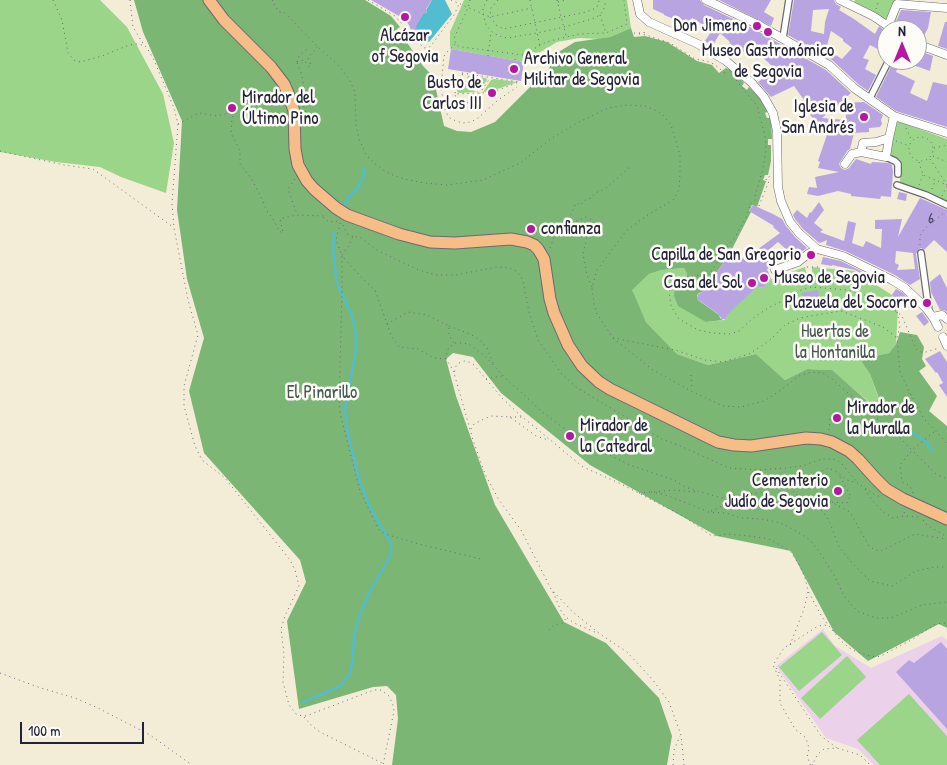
<!DOCTYPE html>
<html>
<head>
<meta charset="utf-8">
<style>
  body { margin:0 }
  #map { position:relative; width:947px; height:765px; overflow:hidden; background:#f3edd8; font-family:"Patrick Hand",sans-serif }
  canvas { display:block }
  .north { position:absolute; left:877px; top:20px; width:50px; height:50px; box-sizing:border-box; background:#fdfcf7; border:1px solid #a5a5ac; border-radius:50%; rotate:0deg; font-size:14px; font-weight:700; line-height:20px; text-align:center; color:#22223b }
  .north::after { content:''; display:block; margin:auto; width:18px; height:22px; background:#b5179e; clip-path:polygon(50% 0,100% 100%,50% 72%,0 100%) }
  .scale { position:absolute; left:20px; top:722px; width:124px; height:22px; box-sizing:border-box; border:2px solid #22223b; border-top:0; padding-left:6px; font-size:15px; line-height:18px; white-space:nowrap; color:#22223b; -webkit-text-stroke:4px #fdfcf7; paint-order:stroke }
</style>
</head>
<body>
<div id="map">
<canvas width="947" height="765"></canvas>
<div class="north">N</div>
<div class="scale">100 m</div>
</div>
<script>
const c = document.querySelector('canvas').getContext('2d');
c.lineJoin = 'round';
function paint(path, color) { c.fillStyle = color; c.fill(path, 'evenodd'); }
const toPath = rows => new Path2D(rows.map(r => 'M' + r).join(''));
function stroke(path, color, width, dash) { c.strokeStyle = color; c.lineWidth = width; c.lineCap = dash ? 'butt' : 'round'; c.setLineDash(dash || []); c.stroke(path); }
function label(font, color, halo, rows, align = 'center') {
  c.font = font + ' "Patrick Hand",sans-serif'; c.lineWidth = 5; c.setLineDash([]); c.textBaseline = 'middle'; c.strokeStyle = halo; c.fillStyle = color; for (const [text, x, y, turn = 0] of rows) {
    c.save(); c.translate(x, y); c.rotate((+turn || 0) * Math.PI / 180); c.textAlign = isNaN(turn) ? turn : align; if (halo) c.strokeText(text, 0, 0); c.fillText(text, 0, 0); c.restore();
  }
}
paint(toPath([
  [823,629,834,645,871,668,942,636,947,640,947,765,874,765,858,749,826,738,776,666]
]), '#ecd1ea');
paint(toPath([
  [0,0,100,0,127,27,163,94,174,143,166,193,121,177,100,167,56,162,0,152],
  [464,0,627,0,631,28,610,37,599,39,579,38,557,42,524,62,451,49,450,46,450,32],
  [855,0,903,0,894,26,854,3],
  [468,76,486,78,487,80,481,89,479,90,467,79],
  [494,79,517,82,492,91,483,92,491,80],
  [459,82,464,82,476,92,459,93,457,91],
  [897,121,947,139,947,203,921,191,900,183,901,162,889,156],
  [805,267,806,272,812,272,812,267,856,271,854,274,856,277,859,278,861,275,898,299,894,303,898,308,896,344,889,353,861,359,870,374,880,402,875,407,831,370,807,369,785,380,756,354,708,365,677,354,646,322,631,290,649,274,662,270,684,268,687,274,686,279,706,322,724,320,727,318,727,314,759,285,761,288,763,288,765,287,766,281],
  [822,632,842,655,799,691,779,667],
  [847,656,866,677,820,719,801,698],
  [909,694,947,736,947,765,880,765,857,740]
]), '#9ad589');
paint(toPath([
  [134,0,365,0,391,16,400,27,397,29,408,44,423,66,433,76,444,126,457,131,471,132,495,122,534,83,548,74,552,56,575,42,610,37,631,28,634,37,645,36,667,42,697,61,712,65,719,73,726,68,734,72,744,83,742,86,747,90,749,87,764,102,769,111,765,113,767,118,771,118,772,139,768,139,768,145,771,145,771,161,768,175,765,175,763,180,766,181,757,207,752,205,749,211,751,212,732,249,730,247,726,253,728,256,703,292,699,293,697,295,698,300,719,315,720,318,723,320,706,322,678,306,674,296,675,287,682,281,686,279,687,274,684,268,662,270,649,274,632,290,646,322,677,354,708,365,756,354,785,380,807,369,832,370,874,407,880,401,870,374,860,359,889,353,896,344,900,332,917,335,924,347,922,359,926,366,919,371,937,396,929,411,947,426,947,628,939,624,868,661,834,632,791,551,717,536,590,465,501,393,473,357,453,353,446,359,456,396,495,505,564,622,606,643,659,698,672,736,667,765,392,765,398,719,396,695,387,686,373,687,299,709,287,621,306,582,300,560,204,453,189,391,204,338,187,279,177,210,182,121,143,32]
]), '#7bb675');
paint(toPath([
  [432,0,445,0,452,14,429,42,417,32,417,30,415,27,424,12,427,13,426,10]
]), '#52bdce');
stroke(toPath([
  [345,205,348,197,358,188,363,177,364,169],
  [913,433,927,442,932,451],
  [302,703,314,697,325,693,340,686,350,674,353,658,354,636,359,617,367,597,390,556,391,543,370,507,358,476,347,429,345,408,356,350,356,335,352,315,337,283,333,252,334,232]
]), '#52bdce', 2.5);
paint(toPath([
  [371,0,432,0,426,9,427,13,423,14,416,26,417,32,415,34,411,33,410,27,407,22,401,20,399,16],
  [653,0,700,0,704,5,754,29,826,70,851,93,838,105,822,118,846,120,845,103,864,102,883,115,881,120,882,124,880,127,869,128,869,132,854,133,850,149,847,151,839,164,841,168,845,170,849,168,856,159,871,164,872,162,889,163,892,165,893,172,891,197,881,196,880,199,851,196,851,194,838,191,818,196,807,194,809,187,817,188,815,177,839,172,818,168,820,162,818,161,830,126,822,129,816,119,814,120,801,102,804,100,794,86,771,97,758,82,771,72,769,70,772,66,760,55,757,59,745,51,742,53,736,46,734,47,729,43,730,42,720,33,713,45,707,43,705,41,712,30,692,18,688,25,664,15,664,14,653,9],
  [719,0,771,0,764,12,774,18,771,26],
  [794,0,834,0,836,4,841,7,839,10,854,19,875,34,879,26,887,32,887,54,870,45,863,58,869,60,865,69,876,75,868,91,858,84,832,60,788,35],
  [829,9,825,22,824,34,811,31,813,10],
  [831,31,843,39,843,41,852,48,842,59,826,49],
  [901,10,931,12,928,28,922,40,917,38,917,30,900,30,899,27,895,24],
  [945,22,947,22,947,49,938,46],
  [451,49,524,62,521,81,448,69],
  [917,50,933,56,930,71,901,61,901,60,917,60],
  [894,60,901,60,896,72,915,81,910,93,927,101,933,82,947,85,947,127,896,111,876,97],
  [899,192,907,194,906,201,897,199],
  [920,198,947,210,947,252,934,240,924,250,921,248,918,250,916,254,920,279,910,285,895,275,845,251,826,245,827,240,820,243,818,242,803,229,795,219,793,215,797,210,807,218,810,212,811,213,819,202,824,210,814,223,823,230,820,232,844,241,848,221,856,223,852,243,863,247,866,241,881,248,882,229,875,229,875,220,902,219,898,237],
  [896,251,913,253,915,269,897,270,899,265,895,263],
  [753,205,773,214,782,219,786,226,795,237,807,248,797,255,791,249,788,251,778,242,766,252,775,264,767,269,771,279,767,281,765,287,762,288,758,286,728,314,726,319,722,319,718,314,697,299,698,294,703,292,728,256,726,253,730,247,746,261,754,252,780,233,773,227,774,226,749,211],
  [823,257,841,261,877,279,874,283,855,270,832,265,832,266,821,264],
  [940,274,947,288,947,312,944,310,940,310,931,292,930,282],
  [896,289,902,292,914,304,909,308,902,301,898,299,892,295,891,296],
  [818,290,820,303,804,306,802,293],
  [922,312,929,322,924,326,916,316],
  [940,351,947,362,947,397,939,385,943,383,937,372,936,373,925,359],
  [941,642,947,649,947,729,896,672,909,660,914,663]
]), '#b9a4e2');
const pedestrian = toPath([
  [783,38,789,0],
  [870,98,889,60],
  [886,157,895,161,898,164,898,174],
  [897,185,926,195,947,205],
  [921,253,929,311]
]);
const minor = toPath([
  [637,0,640,14,649,22,698,44,726,61,751,82,764,97,773,113,777,131,778,187,781,201,790,222,799,233,817,249],
  [706,0,757,24,829,65,854,88,894,116,947,133],
  [840,0,873,16,894,30],
  [888,26,897,4,947,8],
  [917,44,947,55],
  [889,138,886,157,861,152,863,143,876,142,889,138,894,116],
  [845,164,852,154,861,152],
  [775,270,798,262,808,254,817,249,843,256,892,280,905,288,926,308,934,319,938,327],
  [933,317,942,315,947,319],
  [943,337,947,346]
]);
const primary = toPath([
  [209,0,224,20,271,67,284,84,288,93,294,111,295,149,298,165,307,181,314,189,336,208,347,215,399,234,430,242,455,243,511,239,527,242,534,245,538,249,544,259,550,299,554,313,568,345,582,366,599,382,610,389,718,442,734,445,751,446,806,438,821,439,832,442,849,451,858,459,875,478,886,489,903,499,947,519]
]);
stroke(pedestrian, '#6b6972', 8);
stroke(minor, '#6b6972', 9);
stroke(primary, '#6b6972', 13);
stroke(toPath([
  [53,0,62,20,68,53,74,60,78,62,84,61,102,56,129,45,136,44,142,45],
  [130,0,133,27,144,45,147,48,154,60,174,108,178,124,172,203,174,228,188,300,198,335,184,386,184,406,195,446,202,460,225,478,290,560,295,570,299,586,285,616,281,629,284,654,283,682,289,705,297,715,306,716,374,690,381,690,389,696,393,705,394,711,383,765],
  [273,0,272,1,279,12,284,12,317,46,339,66,349,79,355,92,356,124,359,139,366,155,374,163,385,171,395,176,404,179,424,183,447,185,483,180,520,163,552,138,579,122,608,108,627,105,646,106,661,113,671,125,680,155,680,173,679,190,673,200,646,216,626,231,597,270,592,288,594,304,597,314,613,338,653,370,693,392,723,406,741,407,764,401,781,390,799,376,811,372,823,373,832,379,903,441,936,474,947,479],
  [368,0,395,16,414,38,424,48,430,47,454,15,459,4],
  [451,0,490,17,532,8],
  [470,0,468,8,455,36,454,39,456,44,458,46,462,47,523,55,546,42,579,34,606,33,627,24,624,0],
  [487,0,483,8,483,14,486,25,493,33,502,37,507,38,537,33,564,27,592,19,600,15,604,9,606,0],
  [498,0,491,8,490,17,496,25,504,29,586,12,596,8,598,5,599,0],
  [530,0,540,46],
  [557,0,566,36],
  [558,2,566,0],
  [876,9,879,0],
  [600,15,606,33],
  [634,33,646,35,670,43,695,59,706,61,714,64,725,73,727,74],
  [639,33,644,33,645,29],
  [455,44,448,51,444,56,441,87,444,107,448,116,451,119,462,123,470,122,477,119,498,100,517,87],
  [488,56,491,32],
  [515,60,516,55],
  [297,62,304,60,309,67,311,65,308,58,317,47],
  [297,62,299,56,309,47],
  [297,63,302,75,304,90,302,102,306,113,306,124,304,127],
  [462,73,519,82,493,92,480,93,455,94,456,99,474,105,480,93,490,78],
  [736,80,757,106,765,136,766,148,763,169,755,195,756,199,750,204,747,216,734,239,719,256,717,263,709,274,679,278,671,286,669,291,671,306,679,319,698,330,712,333,730,334,739,331,752,319,768,308,782,301,792,298,801,290,811,287,824,288,847,290,868,296,889,306,902,316,916,349,921,352,926,352,939,348],
  [442,81,453,82,465,81,462,77,463,71],
  [465,81,480,93],
  [455,93,457,82],
  [235,107,236,111,232,118,231,133,240,151,240,164,251,178,260,195,267,211,272,217,279,231,283,233,280,219,283,218,297,215,323,216,326,214],
  [178,124,199,113,217,116,225,114,233,111,234,108],
  [906,128,912,141],
  '909 149a12 12 0 1 1 24 0a12 12 0 1 1-24 0Z',
  [896,141,909,146],
  [934,148,947,145],
  [0,151,64,165,93,169,173,227],
  [933,156,947,162],
  [930,159,947,185],
  [919,162,923,175,947,185],
  [295,179,288,189,297,214],
  [919,185,923,175],
  [932,189,935,181],
  [942,196,947,186],
  [759,206,769,181,766,180,767,177,769,177,770,176],
  [323,217,329,222,337,221],
  [340,223,336,240,342,256,342,294,339,403,341,417,360,491,379,530,385,534,419,544,481,559],
  [343,225,347,234,353,236],
  [567,225,586,217,591,219,583,254,587,275,592,287],
  [920,245,920,236,924,229,945,212],
  [550,248,555,235,566,226,576,203,581,205,583,201,591,198,595,193,605,189,632,165],
  [807,267,821,267],
  [897,312,900,326,897,338,900,372,910,393,924,419,947,443],
  [387,324,408,312,427,315,449,326,449,335,454,343],
  [449,326,470,334,480,340,487,348,493,363],
  [613,338,675,350,705,360,723,362,749,354,769,341,785,325,800,318,822,314,841,311,883,327,897,338],
  [446,359,434,358,418,349,399,347,391,335,375,290,365,281,342,256,343,253,349,246,353,236,361,238,377,250,397,260,419,270,436,275,456,275,497,267,510,268,516,271,520,275,523,281,529,312,538,340,561,373,576,387,662,439,685,448,729,468,758,470,786,468,802,466,822,459,833,459,838,461,842,464,858,483],
  [454,372,446,359,448,349,454,343,461,343,469,344,485,356,508,381,520,391,541,411,582,442,630,465,674,480,685,487,701,492,729,500,766,505,803,498,831,502,850,512,869,546,875,550,881,551,915,534,947,539],
  [691,375,692,390],
  [486,379,502,376],
  [510,417,521,417],
  [471,429,474,424,484,419,491,416,510,417,536,436,548,440],
  [829,430,830,419,834,415,837,415],
  [786,484,799,497,802,498],
  [865,489,872,500,882,511,893,518,904,516,918,517],
  [651,492,663,494,707,511],
  [654,492,673,490,697,492],
  [639,493,650,492],
  [913,493,910,486,902,482,900,465,912,450,935,431],
  [805,499,813,502,824,513,830,523,839,547,853,564,870,581,892,586,916,571,934,567,945,567,947,568],
  [832,502,847,503,848,499,851,497,838,473],
  [711,511,719,508,732,497,740,494,761,493,773,487,814,474,829,468,837,472,847,480,858,483,876,496,879,496],
  [708,512,726,513,741,518,762,519,781,523,798,532,810,540,819,551,835,577,844,596,857,611,876,618,891,618,922,605,947,602],
  [904,512,906,516],
  [923,520,927,525,947,537],
  [553,592,561,611,566,617,574,623,597,633],
  [549,630,554,625,563,623,566,618],
  [790,645,804,609,808,592],
  [776,668,821,736,837,748],
  [0,673,38,687,75,698,98,708,150,735,192,765],
  [304,717,312,726,320,732,382,763],
  [673,765,674,750,680,736],
  [684,765,681,735,669,702,653,680,627,652,600,634,573,612,551,589,521,530,499,500,485,474,473,440,454,373,456,366,459,363,464,361,469,362,474,365,502,398,520,415,583,467,619,483,685,517,710,535,718,536,726,534,750,536,769,539,782,546,791,552,800,566,805,578,808,591,822,617,841,641,852,650,870,656,876,657,881,656,913,639,935,624,947,623],
  [811,765,807,757,809,748,806,738,795,729,780,703,780,680,773,665,784,648,818,626,825,625,829,627],
  [813,765,812,765,818,754,824,749,837,748,860,755,870,765]
]), '#6b6972', 1, [1, 4]);
stroke(pedestrian, '#fff', 5.5);
stroke(minor, '#fff', 8);
stroke(primary, '#f7bd88', 11);
for (const [x, y, r, color] of [
  [405,17,5,"#b5179e"],
  [757,26,5,"#b5179e"],
  [768,32,5,"#b5179e"],
  [514,69,5,"#b5179e"],
  [492,93,5,"#b5179e"],
  [232,108,5,"#b5179e"],
  [864,117,5,"#b5179e"],
  [531,229,5,"#b5179e"],
  [811,255,5,"#b5179e"],
  [764,278,5,"#b5179e"],
  [752,283,5,"#b5179e"],
  [927,303,5,"#b5179e"],
  [837,418,5,"#b5179e"],
  [570,436,5,"#b5179e"],
  [838,491,5,"#b5179e"]
]) { const dot = new Path2D(); dot.arc(x, y, r, 0, 2 * Math.PI); c.fillStyle = color; c.fill(dot); stroke(dot, '#fdfcf7', 2); }
label('15px', '#484265', null, [
  ["6",931,219]
]);
label('18px', '#22223b', '#fdfcf7', [
  ["Don Jimeno",747,26],
  ["Alcázar",405,36,"center"],
  ["of Segovia",405,57,"center"],
  ["Museo Gastronómico",768,51,"center"],
  ["de Segovia",768,72,"center"],
  ["Archivo General",524,59,"left"],
  ["Militar de Segovia",524,80,"left"],
  ["Busto de",482,83],
  ["Carlos III",482,104],
  ["Mirador del",242,98,"left"],
  ["Último Pino",242,119,"left"],
  ["Iglesia de",854,107],
  ["San Andrés",854,128],
  ["confianza",541,229,"left"],
  ["Capilla de San Gregorio",801,255],
  ["Museo de Segovia",774,278,"left"],
  ["Casa del Sol",742,283],
  ["Plazuela del Socorro",917,303],
  ["Mirador de",847,408,"left"],
  ["la Muralla",847,429,"left"],
  ["Mirador de",580,426,"left"],
  ["la Catedral",580,447,"left"],
  ["Cementerio",828,481],
  ["Judío de Segovia",828,502]
], 'right');
label('18px', '#465852', '#fdfcf7', [
  ["Huertas de",835,332],
  ["la Hontanilla",835,353],
  ["El Pinarillo",322,393]
]);
</script>
</body>
</html>
